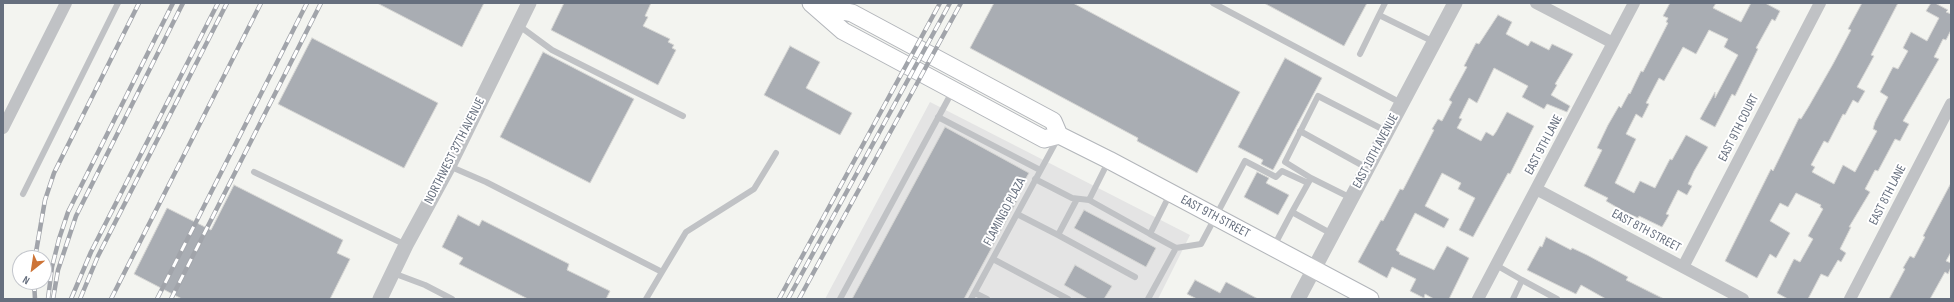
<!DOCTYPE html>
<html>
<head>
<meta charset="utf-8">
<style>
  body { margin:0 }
  #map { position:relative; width:1954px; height:302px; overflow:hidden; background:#f3f4f0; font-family:"Sofia Sans Condensed",sans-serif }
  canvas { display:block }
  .frame { position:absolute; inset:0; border:4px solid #666f7e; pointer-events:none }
  .north { position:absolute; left:12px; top:250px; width:40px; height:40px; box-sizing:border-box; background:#fff; border:1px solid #c2c5cb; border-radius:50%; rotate:210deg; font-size:11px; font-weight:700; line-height:16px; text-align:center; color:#666f7e }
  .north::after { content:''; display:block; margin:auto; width:14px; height:18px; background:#cd7437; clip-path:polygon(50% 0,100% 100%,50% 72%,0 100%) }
</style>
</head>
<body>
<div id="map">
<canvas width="1954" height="302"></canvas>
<div class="frame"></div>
<div class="north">N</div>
</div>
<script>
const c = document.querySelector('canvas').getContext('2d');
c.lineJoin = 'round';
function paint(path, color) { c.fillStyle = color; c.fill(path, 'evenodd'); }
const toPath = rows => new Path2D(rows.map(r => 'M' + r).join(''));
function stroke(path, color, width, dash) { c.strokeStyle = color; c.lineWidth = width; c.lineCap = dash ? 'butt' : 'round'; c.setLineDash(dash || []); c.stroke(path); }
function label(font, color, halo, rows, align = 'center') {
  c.font = font + ' "Sofia Sans Condensed",sans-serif'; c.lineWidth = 4; c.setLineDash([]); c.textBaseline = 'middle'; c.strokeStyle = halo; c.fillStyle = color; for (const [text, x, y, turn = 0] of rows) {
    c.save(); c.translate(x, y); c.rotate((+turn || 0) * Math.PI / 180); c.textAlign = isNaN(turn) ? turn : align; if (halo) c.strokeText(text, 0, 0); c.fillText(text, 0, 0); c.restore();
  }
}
paint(toPath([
  [930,102,1190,235,1158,299,825,299]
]), '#e4e4e4');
const building = toPath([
  [377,3,484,3,462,47,377,3],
  [564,3,651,3,645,16,648,17,643,26,670,39,668,42,674,45,672,48,676,50,658,85,551,30,564,3],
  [994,3,1073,3,1240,92,1197,173,1137,141,1138,138,970,48,994,3],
  [1264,3,1367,3,1344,46,1264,3],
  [1670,3,1716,3,1713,8,1741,22,1751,3,1765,3,1780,11,1775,21,1772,19,1756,48,1758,49,1735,96,1732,94,1715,127,1700,119,1715,92,1715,98,1738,55,1724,47,1728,39,1709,30,1696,54,1683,47,1664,81,1659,78,1646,103,1649,104,1642,118,1636,114,1626,134,1636,139,1615,183,1634,193,1640,181,1655,188,1670,159,1672,160,1686,135,1708,147,1694,171,1688,184,1692,186,1687,195,1678,190,1666,214,1669,215,1662,227,1639,216,1638,218,1625,212,1606,201,1608,198,1584,186,1602,150,1597,148,1608,125,1619,106,1621,108,1629,93,1630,94,1641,71,1643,72,1668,23,1666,22,1668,18,1663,16,1670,3],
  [1862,3,1898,3,1871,55,1874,56,1857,87,1865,91,1858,103,1853,100,1845,115,1843,114,1828,143,1824,141,1811,165,1815,167,1812,172,1834,184,1843,165,1855,172,1877,131,1873,129,1875,122,1888,97,1880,92,1893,67,1898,69,1908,51,1903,48,1911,32,1927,41,1939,18,1926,11,1931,3,1935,3,1948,10,1946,12,1951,14,1951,30,1946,40,1943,39,1934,57,1939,59,1903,121,1909,124,1900,141,1895,139,1878,171,1875,170,1865,189,1870,192,1849,227,1851,227,1840,249,1846,253,1841,262,1838,260,1828,277,1821,274,1808,299,1788,299,1777,293,1794,259,1800,262,1813,239,1808,236,1823,209,1820,207,1821,205,1796,193,1788,207,1780,203,1770,221,1790,233,1776,258,1770,254,1757,278,1725,261,1771,169,1773,171,1799,118,1801,119,1809,106,1833,64,1851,30,1848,29,1862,3],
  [1498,15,1512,22,1506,34,1528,46,1531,41,1549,50,1552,44,1573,54,1555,84,1557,85,1551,95,1570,106,1567,112,1547,104,1544,109,1522,97,1528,86,1494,68,1477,103,1469,98,1459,118,1462,119,1457,128,1481,141,1486,132,1493,136,1496,132,1507,112,1534,126,1510,174,1508,173,1473,237,1459,230,1475,198,1458,189,1461,183,1442,173,1425,206,1449,219,1444,228,1415,213,1396,250,1400,253,1399,254,1434,270,1447,246,1469,258,1449,299,1434,299,1425,294,1424,298,1410,291,1416,279,1392,267,1387,278,1358,262,1381,220,1383,221,1400,189,1403,190,1434,130,1432,129,1438,119,1442,121,1452,102,1449,100,1467,67,1464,66,1476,43,1479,44,1498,15],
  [312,38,438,103,404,168,278,104,312,38],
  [790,46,820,62,806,88,852,113,840,135,764,95,790,46],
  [543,52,634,99,590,183,500,137,543,52],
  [1285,58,1322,78,1273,170,1261,164,1263,160,1238,147,1285,58],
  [945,127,1029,173,1014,199,1017,201,964,299,852,299,945,127],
  [1257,172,1269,178,1266,183,1289,195,1278,215,1244,197,1257,172],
  [1951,183,1951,252,1946,261,1951,263,1951,267,1948,274,1945,272,1930,299,1889,299,1905,269,1903,268,1910,256,1914,258,1925,237,1923,236,1951,183],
  [234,185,343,240,337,253,350,259,330,299,182,299,134,274,167,208,211,230,234,185],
  [1084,210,1156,248,1146,267,1074,228,1084,210],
  [458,215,479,226,482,220,569,264,567,270,610,291,606,299,528,299,459,264,463,258,442,247,458,215],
  [1546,237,1571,250,1572,248,1587,255,1628,277,1626,280,1664,299,1606,299,1581,285,1576,294,1527,270,1540,246,1542,247,1546,237],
  [1075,265,1112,286,1104,299,1088,299,1064,285,1075,265],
  [1195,280,1220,293,1226,282,1258,299,1197,299,1187,294,1195,280]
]);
paint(building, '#a9adb3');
stroke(building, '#d5d5d3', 1);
const secondary = toPath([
  [811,3,843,31,953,90,1044,139,1059,135,1109,160,1370,299],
  [817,6,852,13,1053,121,1059,135]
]);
stroke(secondary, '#b2b5ba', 19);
stroke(toPath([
  [1213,3,1401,103],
  [1385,3,1379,15,1434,42],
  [518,25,552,50,683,116],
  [1360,54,1379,15],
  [938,117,1040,170],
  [1300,131,1367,168],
  [1108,162,1089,200,1150,234,1170,194],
  [449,166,486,182,662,272,646,299],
  [254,172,406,245],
  [1311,178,1351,198],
  [1035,179,1072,198,1089,200],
  [23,194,118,3],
  [1017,214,1058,235,1077,199],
  [1332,234,1292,212,1311,178,1285,162,1318,96,1386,131],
  [1058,235,1135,277],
  [1274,246,1292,212],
  [1176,248,1201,244,1245,161,1276,177,1282,171,1308,183],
  [993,259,1068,299],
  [1496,265,1522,280,1513,299],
  [662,272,686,232,754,189,776,153],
  [393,273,425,285,452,299],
  [1522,280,1557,299],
  [975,293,987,299],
  [840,299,952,92],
  [971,299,1058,138],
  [1148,299,1176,248,1150,234]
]), '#c0c2c5', 6);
stroke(toPath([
  [1536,3,1613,43],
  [3,128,66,3],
  [1536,189,1743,299],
  [1683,267,1820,3],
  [1478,299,1634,3],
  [1850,299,1951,104]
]), '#c0c2c5', 12);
stroke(toPath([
  [380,299,406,245,449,166,529,3],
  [1298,299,1455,3]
]), '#c0c2c5', 15);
stroke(secondary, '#fff', 17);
const rail = toPath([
  [35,258,45,200,54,173,139,3],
  [34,282,35,299],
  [48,299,52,267,59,239,68,212,173,3],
  [53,299,58,270,76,216,183,3],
  [71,299,91,252,218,3],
  [80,299,98,256,227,3],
  [111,299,261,3],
  [157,299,307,3],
  [171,299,321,3],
  [779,299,940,3],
  [788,299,950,3],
  [799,299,961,3]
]);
stroke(rail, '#a1a4aa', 4.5);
stroke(rail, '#fff', 3, [9]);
label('13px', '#666f7e', '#fff', [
  ["EAST 9TH COURT",1739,128,-63],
  ["EAST 9TH LANE",1544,145,-62],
  ["NORTHWEST 37TH AVENUE",455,151,-63],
  ["EAST 10TH AVENUE",1376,151,-62],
  ["EAST 8TH LANE",1888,195,-63],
  ["FLAMINGO PLAZA",1005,212,-62],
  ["EAST 9TH STREET",1215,217,28],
  ["EAST 8TH STREET",1646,231,28]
]);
</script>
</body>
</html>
